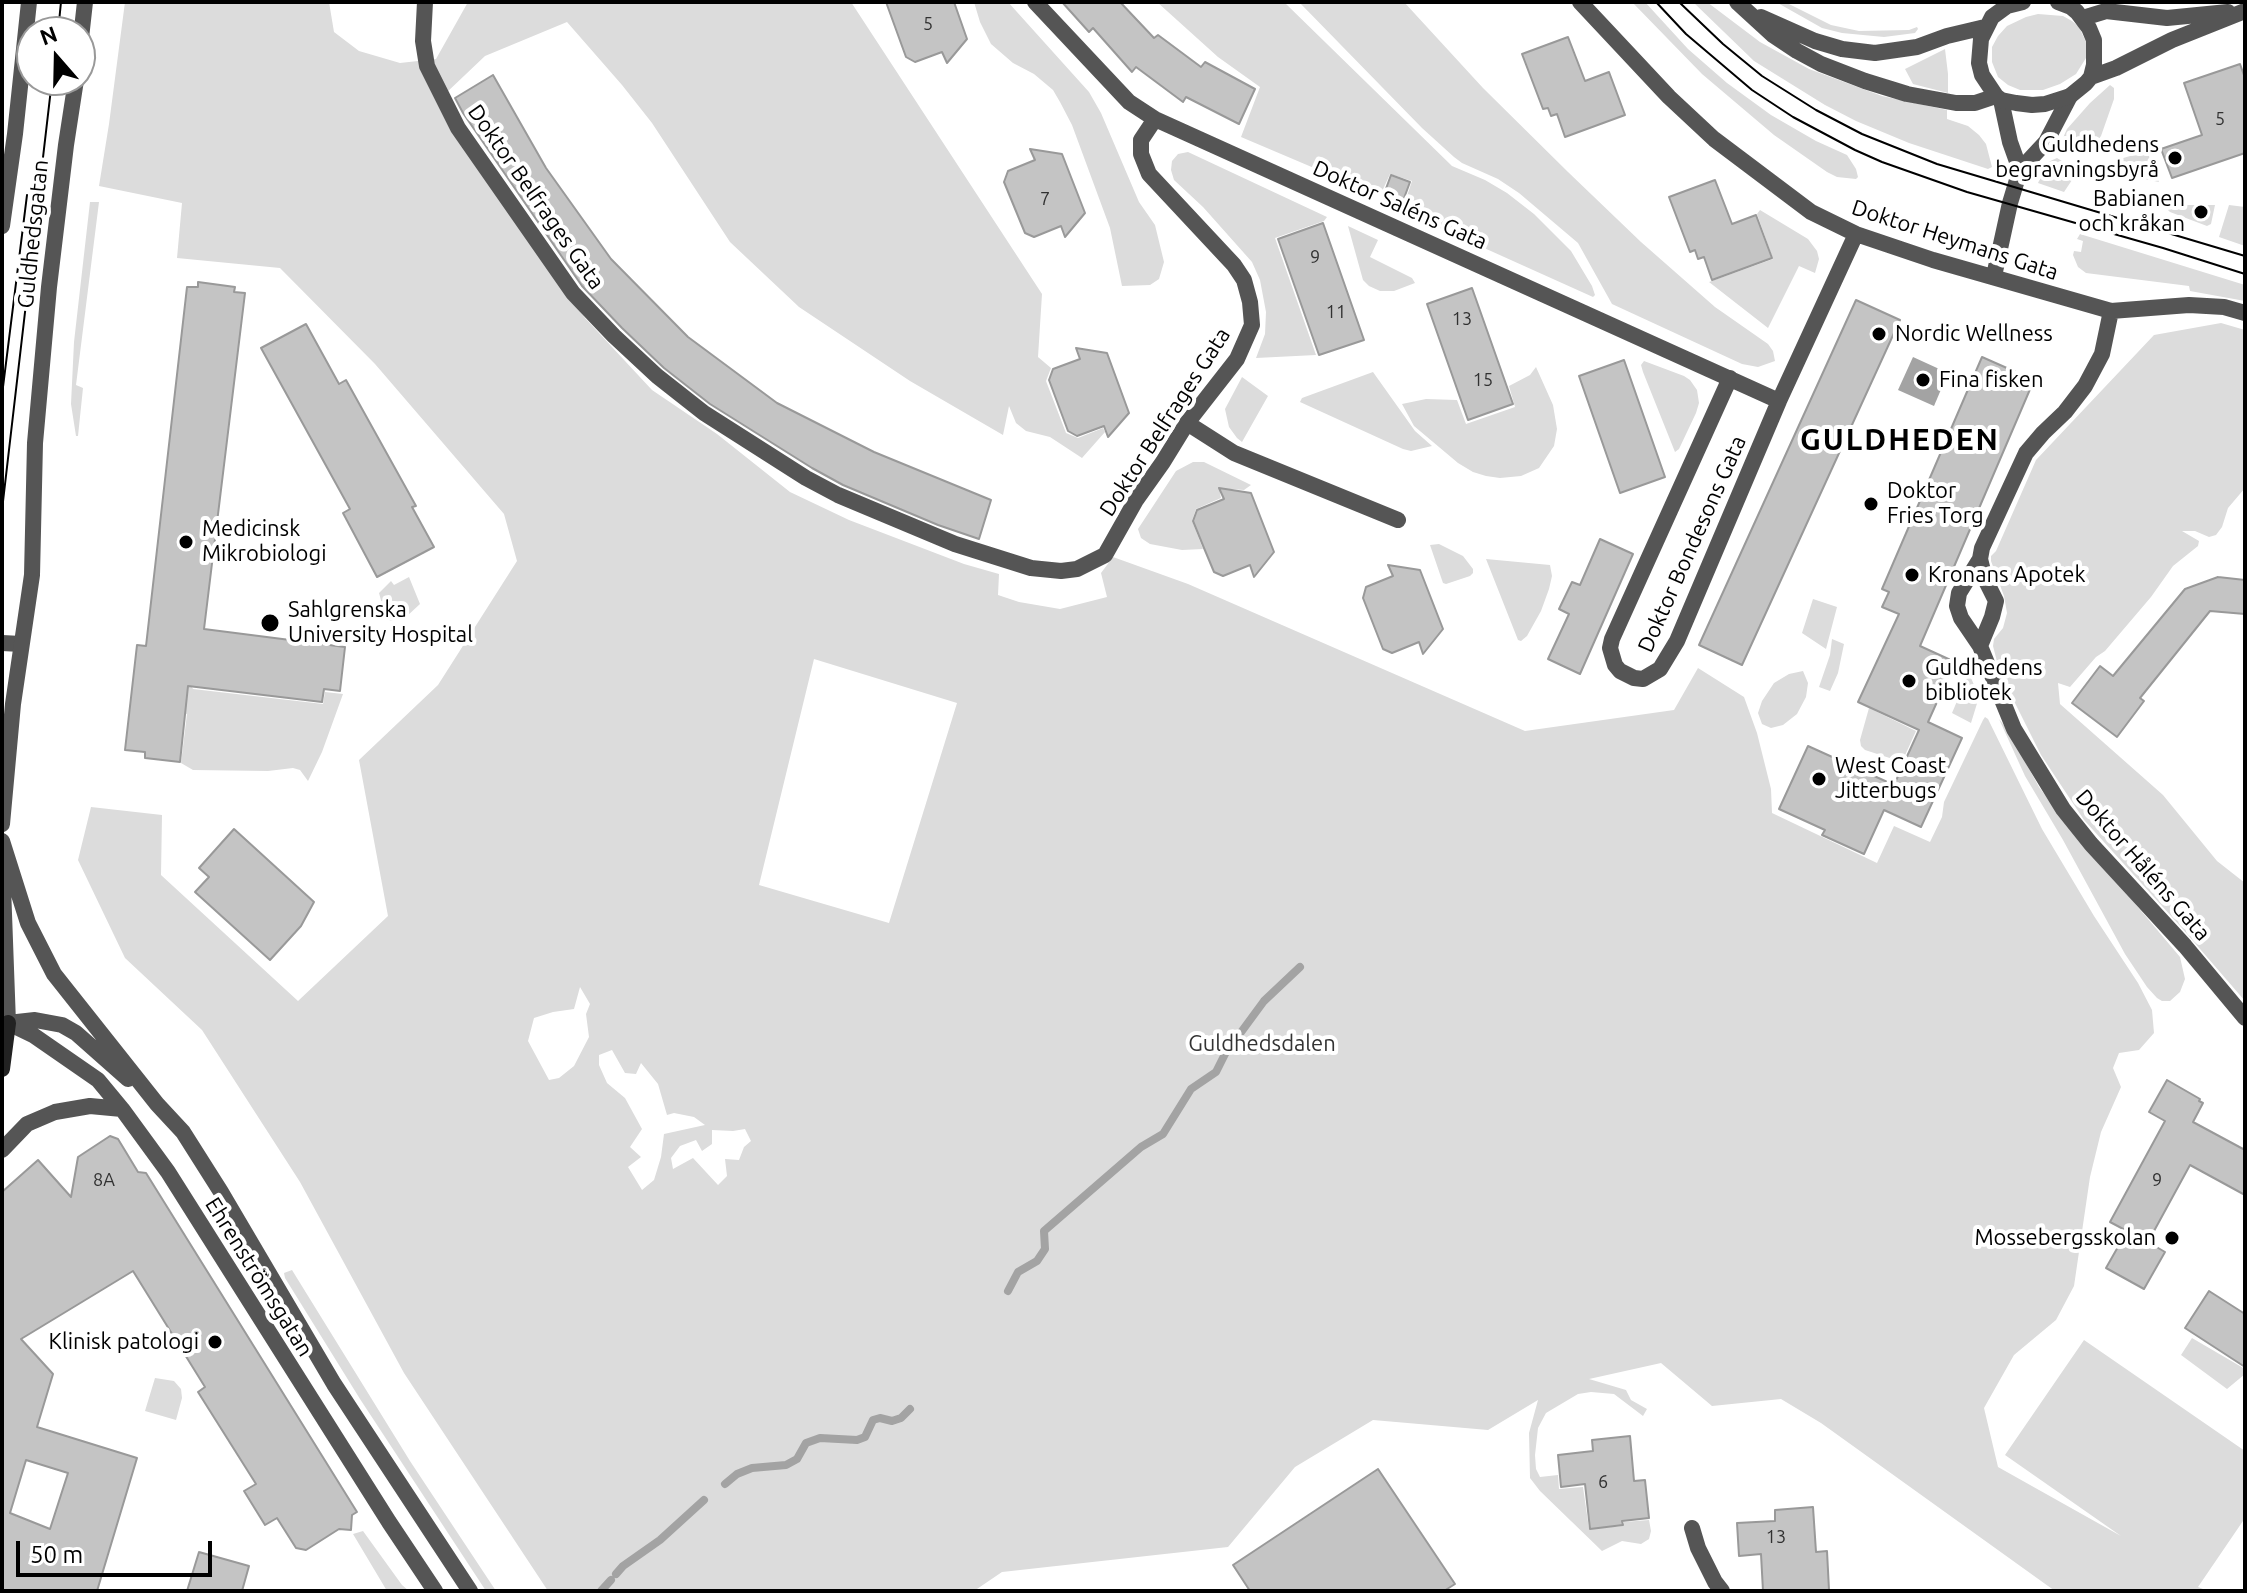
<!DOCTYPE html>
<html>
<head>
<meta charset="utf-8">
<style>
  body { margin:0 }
  #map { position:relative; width:2247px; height:1593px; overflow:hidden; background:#fff; font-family:Ubuntu,sans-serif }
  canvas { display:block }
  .frame { position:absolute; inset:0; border:4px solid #000; pointer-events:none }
  .north { position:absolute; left:16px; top:16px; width:80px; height:80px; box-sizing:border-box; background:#fff; border:2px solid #999; border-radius:50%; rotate:340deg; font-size:22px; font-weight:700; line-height:32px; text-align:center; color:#000 }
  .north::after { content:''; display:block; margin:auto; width:28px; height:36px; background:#000; clip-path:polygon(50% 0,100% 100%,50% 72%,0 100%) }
  .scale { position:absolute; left:16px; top:1541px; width:196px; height:36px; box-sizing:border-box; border:4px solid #000; border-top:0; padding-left:10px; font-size:24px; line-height:28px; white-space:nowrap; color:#000; -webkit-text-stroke:6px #fff; paint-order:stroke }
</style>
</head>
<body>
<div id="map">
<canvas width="2247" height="1593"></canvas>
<div class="frame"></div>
<div class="north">N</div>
<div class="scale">50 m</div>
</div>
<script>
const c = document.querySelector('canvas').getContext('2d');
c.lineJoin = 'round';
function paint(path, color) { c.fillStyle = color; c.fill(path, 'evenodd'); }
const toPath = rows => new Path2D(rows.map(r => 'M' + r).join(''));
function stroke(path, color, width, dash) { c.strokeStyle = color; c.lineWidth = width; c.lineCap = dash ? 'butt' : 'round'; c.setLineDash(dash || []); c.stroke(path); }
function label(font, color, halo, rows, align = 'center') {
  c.font = font + ' Ubuntu,sans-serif'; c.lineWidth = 8; c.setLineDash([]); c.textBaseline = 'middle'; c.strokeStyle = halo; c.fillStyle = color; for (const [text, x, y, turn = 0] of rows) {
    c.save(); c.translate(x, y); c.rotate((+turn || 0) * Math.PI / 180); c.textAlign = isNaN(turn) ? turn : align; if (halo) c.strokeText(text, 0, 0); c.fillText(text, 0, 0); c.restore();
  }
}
paint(toPath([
  [125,2,329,2,334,32,359,51,400,63,436,59,468,2,851,2,1042,294,1038,357,1051,368,1046,381,1066,433,1078,438,1103,428,1105,432,1082,458,1050,437,1026,431,1016,423,1009,406,1003,435,910,381,799,307,730,242,652,123,622,85,567,22,485,56,445,94,532,246,585,318,652,390,717,434,790,492,849,520,964,564,999,574,998,595,1019,602,1060,609,1107,597,1101,573,1113,557,1188,584,1525,731,1674,710,1698,668,1744,697,1757,733,1771,789,1772,813,1877,863,1894,826,1930,842,1942,817,1944,802,1983,720,1985,717,1988,719,2042,829,2094,916,2138,983,2152,1010,2154,1033,2139,1050,2119,1053,2113,1068,2121,1087,2101,1132,2090,1177,2074,1286,2056,1320,2014,1355,1984,1408,1998,1467,2121,1536,2005,1455,2084,1340,2245,1451,2245,1518,2198,1587,2208,1591,2055,1591,1821,1423,1781,1399,1712,1406,1661,1363,1589,1379,1626,1390,1631,1400,1647,1409,1643,1416,1614,1394,1591,1392,1578,1394,1546,1413,1538,1428,1535,1455,1536,1469,1540,1477,1558,1475,1559,1489,1583,1487,1589,1529,1623,1526,1624,1522,1649,1520,1651,1531,1649,1539,1641,1544,1622,1541,1602,1551,1540,1491,1530,1478,1529,1433,1538,1400,1488,1430,1373,1420,1295,1467,1228,1547,1002,1572,974,1591,548,1591,404,1373,300,1182,202,1030,125,958,78,860,91,807,162,815,161,875,298,1001,388,916,359,760,438,685,517,561,504,514,375,364,280,268,177,258,182,203,99,186,109,124],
  [814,659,957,703,889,923,759,885],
  [580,987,590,1004,586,1014,589,1037,574,1066,559,1078,549,1080,528,1041,534,1018,553,1012,574,1009],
  [612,1050,625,1073,636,1074,641,1063,658,1084,667,1115,674,1113,694,1117,705,1125,664,1134,661,1157,654,1180,642,1190,628,1167,641,1157,630,1147,642,1129,625,1098,607,1083,599,1065,599,1055],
  [745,1129,751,1141,744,1147,739,1160,725,1159,727,1176,718,1185,693,1158,673,1169,671,1158,680,1146,696,1140,702,1151,712,1144,712,1130,733,1131],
  [974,2,1008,2,1089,92,1101,113,1139,202,1155,225,1164,262,1159,279,1150,285,1122,286,1110,228,1072,125,1060,102,1053,90,1034,74,1013,63,991,44,980,22],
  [1157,2,1284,2,1452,166,1485,180,1507,193,1534,214,1571,251,1592,286,1595,295,1593,297,1402,211,1412,181,1390,174,1380,196,1241,137,1260,87,1218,57],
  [1299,2,1404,2,1483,88,1568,172,1641,242,1715,307,1768,344,1773,351,1775,361,1758,367,1742,364,1612,304,1578,243,1519,193,1498,179,1462,163,1454,157,1422,128],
  [1632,2,1645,2,1688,49,1727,83,1771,115,1816,141,1847,155,1856,169,1858,177,1856,179,1837,177,1827,172,1774,135,1702,74],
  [1693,2,1707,2,1760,42,1809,69,1882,96,1947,110,1947,119,1968,126,1979,135,1986,144,1992,167,1988,169,1909,143,1856,121,1825,105,1754,61],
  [1776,2,1785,2,1831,25,1859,31,1909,30,1917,27,1918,29,1915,33,1884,37,1842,33,1822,28],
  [2038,14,2063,16,2072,21,2079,27,2086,42,2086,58,2076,74,2060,84,2043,90,2020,90,2008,85,1998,77,1992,62,1992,47,1998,36,2007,26,2026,17],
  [1945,49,1948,74,1948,93,1913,84,1905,69],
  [2110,85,2114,88,2114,99,2101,136,2092,148,2080,152,2071,150,2063,145,2062,140,2067,129,2090,103],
  [2147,151,2159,182,2139,178,2119,166,2120,159],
  [1188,152,1327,217,1324,221,1275,238,1316,355,1256,358,1265,334,1266,312,1260,280,1252,262,1203,207,1174,180,1171,170,1172,161,1178,154],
  [2057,158,2078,171,2064,192,2038,183,2048,162],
  [90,202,99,202,76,385,83,388,78,436,76,436,71,404,74,342],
  [2170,205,2215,205,2211,224,2207,226,2170,212,2167,209],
  [2229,205,2245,207,2245,246,2219,237],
  [1760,210,1808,239,1817,251,1819,259,1815,273,1799,266,1768,328,1709,282,1773,259,1757,214],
  [1348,226,1378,240,1370,257,1412,278,1415,283,1394,291,1380,291,1369,286,1363,280],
  [2080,234,2245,285,2245,301,2190,291,2189,286,2086,273,2078,267,2073,255,2074,251,2081,252,2083,241,2077,239],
  [2221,323,2245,330,2245,488,2228,508,2222,527,2216,535,2209,537,2195,531,2182,531,2199,541,2198,546,2173,566,2151,597,2105,651,2096,657,2070,687,2058,683,2060,704,2163,795,2217,861,2245,883,2245,1001,2181,927,2084,820,2041,755,2012,697,2006,680,2002,681,1993,646,1994,639,2003,628,2007,613,2004,596,1991,561,1991,556,1996,551,2036,460,2154,335],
  [1644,361,1684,376,1690,380,1697,390,1699,403,1696,413,1679,449,1675,452,1643,372,1641,365],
  [1536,367,1553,405,1557,429,1554,446,1539,468,1521,476,1500,478,1486,476,1473,472,1458,463,1414,426,1402,404,1426,399,1457,400,1466,424,1515,407,1509,386,1530,375],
  [1373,372,1415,431,1432,446,1411,451,1403,449,1300,402,1302,398],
  [1242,377,1268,396,1242,442,1237,438,1229,427,1225,409],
  [1193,462,1204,462,1251,485,1244,490,1232,489,1220,493,1221,498,1196,509,1192,521,1203,549,1182,550,1150,544,1141,538,1138,529,1176,471],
  [1439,544,1463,556,1473,569,1473,573,1470,576,1446,584,1443,583,1430,545],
  [1486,559,1550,565,1552,576,1549,589,1541,611,1527,636,1521,641,1518,640],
  [409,577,420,604,406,617,390,621,385,615,379,593,391,581,394,585],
  [1813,599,1837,607,1826,649,1802,633],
  [1832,639,1844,644,1838,673,1830,691,1819,687,1830,655],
  [1803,671,1808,683,1806,697,1797,714,1783,725,1771,728,1762,724,1758,713,1762,701,1774,683,1789,674],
  [1969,673,1979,697,1971,723,1952,713],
  [187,685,192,687,193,689,323,704,325,692,343,694,322,752,308,781,300,770,293,768,268,771,193,770,181,763,187,714,184,713],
  [1869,708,1916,731,1902,762,1865,750,1861,746,1860,740],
  [1999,719,2007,729,2039,787,2057,811,2180,957,2185,979,2180,992,2170,1001,2162,1001,2157,998,2147,987,2125,954,2063,840,2025,776],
  [292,1270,410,1461,496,1591,486,1591,360,1399,285,1278,284,1273],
  [2192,1338,2245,1369,2245,1374,2227,1389,2181,1355],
  [155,1378,174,1381,181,1389,182,1398,176,1420,145,1411],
  [363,1531,402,1585,409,1591,387,1591,353,1534]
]), '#dcdcdc');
paint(toPath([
  [1913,357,1948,373,1934,406,1898,390]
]), '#a3a3a3');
stroke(toPath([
  [1008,1291,1018,1272,1037,1261,1045,1249,1044,1231,1141,1147,1163,1134,1191,1089,1216,1072,1225,1054,1264,1001,1300,967],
  [725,1484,737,1474,752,1468,786,1465,797,1459,806,1443,820,1438,857,1440,865,1437,873,1420,880,1418,892,1421,901,1418,910,1409],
  [616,1574,623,1566,660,1540,704,1500],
  [601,1591,611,1580]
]), '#a3a3a3', 8);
const building = toPath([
  [886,2,954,2,967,39,947,63,942,52,915,62,906,57,886,2],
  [1062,2,1120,2,1154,38,1158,35,1201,67,1205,62,1255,89,1239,124,1186,97,1183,102,1136,67,1132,72,1093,28,1089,32,1062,2],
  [1568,37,1585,81,1609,72,1625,115,1565,137,1557,114,1551,116,1548,108,1543,109,1522,54,1568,37],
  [2240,64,2245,78,2245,153,2172,178,2161,149,2202,135,2184,83,2240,64],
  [493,75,546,168,611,259,688,337,777,403,874,452,991,500,979,539,938,525,843,485,812,468,710,404,664,368,622,328,582,286,463,113,455,98,493,75],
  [1030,149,1062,154,1085,213,1065,237,1061,226,1034,237,1025,233,1004,182,1008,171,1035,160,1030,149],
  [1391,175,1410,182,1403,201,1384,194,1391,175],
  [1715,180,1732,224,1756,215,1772,258,1712,280,1704,257,1698,259,1695,250,1690,252,1669,197,1715,180],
  [1323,223,1364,340,1319,355,1278,239,1323,223],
  [198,282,235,287,234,292,245,293,204,629,345,647,340,691,324,689,322,702,188,686,180,762,145,758,145,752,125,750,137,645,146,646,187,287,198,287,198,282],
  [1472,288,1513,404,1468,420,1427,304,1472,288],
  [1856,300,1900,320,1742,665,1699,645,1856,300],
  [306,324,339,384,346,380,416,506,412,507,434,547,377,577,343,513,350,509,261,348,306,324],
  [1076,348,1107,353,1129,413,1108,437,1104,426,1077,436,1068,431,1049,380,1053,369,1080,359,1076,348],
  [1982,357,2034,380,1920,646,1955,662,1928,722,1962,738,1921,827,1884,810,1864,854,1822,835,1825,830,1779,809,1808,746,1894,785,1919,730,1858,702,1899,614,1882,607,1889,592,1882,589,1982,357],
  [1624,360,1665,477,1620,493,1579,376,1624,360],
  [1219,488,1251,493,1274,552,1254,577,1250,565,1223,576,1214,572,1204,548,1193,521,1197,510,1224,499,1219,488],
  [1600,539,1633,554,1580,674,1548,659,1569,614,1559,609,1572,582,1580,585,1600,539],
  [1388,565,1420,570,1443,629,1423,654,1419,642,1392,653,1383,649,1363,598,1366,587,1393,576,1388,565],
  [2218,577,2245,580,2245,614,2210,611,2140,698,2144,701,2117,737,2072,703,2100,666,2113,676,2185,589,2218,577],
  [234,829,314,902,301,926,270,960,195,892,209,877,199,868,234,829],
  [2167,1080,2200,1099,2199,1101,2203,1103,2193,1122,2245,1150,2245,1195,2190,1165,2148,1242,2165,1252,2144,1289,2106,1268,2127,1231,2110,1222,2165,1121,2149,1112,2167,1080],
  [110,1136,118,1139,138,1172,146,1173,357,1512,352,1515,351,1530,339,1529,306,1550,296,1548,277,1518,265,1525,244,1491,256,1484,198,1392,205,1387,133,1271,21,1339,53,1374,37,1427,137,1458,97,1591,2,1591,2,1192,38,1160,71,1197,78,1157,110,1136],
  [26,1460,68,1473,50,1529,10,1513,26,1460],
  [2209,1291,2245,1314,2245,1367,2185,1328,2209,1291],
  [1630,1436,1634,1481,1645,1480,1649,1518,1622,1521,1623,1525,1590,1529,1585,1484,1561,1487,1558,1455,1593,1451,1592,1440,1630,1436],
  [1378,1469,1455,1584,1444,1591,1250,1591,1233,1565,1378,1469],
  [1813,1507,1816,1552,1827,1551,1829,1590,1763,1591,1761,1554,1739,1556,1737,1523,1775,1521,1775,1510,1813,1507],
  [199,1552,249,1566,242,1591,187,1591,199,1552]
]);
paint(building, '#c4c4c4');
stroke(building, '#999', 2);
stroke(toPath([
  [425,2,423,41,427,66,458,128,573,293,614,336,657,376,704,413,806,478,838,495,955,544,1031,568,1061,571,1077,569,1105,555,1136,500,1163,462,1187,423,1237,359,1252,325,1250,302,1244,280,1234,265,1149,174,1141,154,1141,140,1155,119],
  [1035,2,1129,102,1155,119,1779,401],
  [1580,2,1669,97,1714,139,1811,212,1856,234,1933,260,2111,311,2189,305,2224,307,2245,313],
  [2001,100,2010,142,2020,170],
  [1994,276,2010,203,2020,170,2046,142,2070,96],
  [2111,311,2102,354,2085,386,2065,412,2043,433,2026,453,1982,548,1980,559,1959,593,1957,606,1961,618,1980,646,2014,729,2063,809,2091,844,2185,946,2245,1018],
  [1730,378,1612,639,1610,648,1615,665,1620,671,1634,678,1643,679,1660,669,1677,641,1779,401,1856,234],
  [1187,423,1234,453,1398,520],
  [1980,559,1985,579,1996,601,1992,617,1980,646],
  [2,643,21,644],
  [1692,1528,1698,1548,1715,1582,1722,1591]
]), '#555', 16);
stroke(toPath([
  [1737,2,1773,35,1797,51,1821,64,1865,81,1907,94,1956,103,1975,103,1996,96],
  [2023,2,2007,6,1992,17,1981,39,1979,63,1982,75,1996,96,2001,100,2016,103,2032,105,2045,104,2070,96,2086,83,2091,77,2094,65,2094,40,2089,28,2077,12,2071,7,2058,2],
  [1761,17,1815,41,1842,49,1875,53,1917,47,1947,36,1985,27],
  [2083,18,2106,11,2167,18,2228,12],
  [80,47,85,2],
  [2091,77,2116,68,2172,40,2245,11],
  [2,226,15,134,29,2],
  [2,824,13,704,32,575,35,443,49,287,66,145,76,80],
  [2,841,28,923,54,974,157,1104,183,1132,221,1192,334,1384,470,1591],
  [2,859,8,1023],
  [2,1020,33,1035,98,1080,122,1109,168,1172,389,1522,435,1591],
  [8,1023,35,1020,62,1025,76,1033,128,1079],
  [2,1150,27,1124,55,1112,90,1106,122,1109]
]), '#555', 16);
stroke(toPath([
  [2,1069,8,1023]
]), '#222', 16);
stroke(toPath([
  [1656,2,1686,34,1752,90,1793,117,1855,150,1882,162,1967,192,2163,248,2245,274],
  [1679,2,1723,44,1762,76,1816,110,1862,134,1937,164,2245,256],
  [58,32,61,2],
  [2,395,27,195],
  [2,510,52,80]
]), '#000', 2);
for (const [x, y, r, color] of [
  [2175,158,8,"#000"],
  [2201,212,8,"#000"],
  [1879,334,8,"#000"],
  [1923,380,8,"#000"],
  [1871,504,8,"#000"],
  [186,542,8,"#000"],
  [1912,575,8,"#000"],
  [270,623,10,"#000"],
  [1909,681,8,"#000"],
  [1819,779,8,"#000"],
  [2172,1238,8,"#000"],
  [215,1342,8,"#000"]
]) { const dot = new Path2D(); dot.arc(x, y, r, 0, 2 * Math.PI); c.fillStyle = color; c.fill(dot); stroke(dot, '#fff', 3); }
label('18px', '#313131', null, [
  ["5",928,24],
  ["5",2220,119],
  ["7",1045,199],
  ["9",1315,257],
  ["11",1336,312],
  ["13",1462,319],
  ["15",1483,380],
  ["8A",104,1180],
  ["9",2157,1180],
  ["6",1603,1482],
  ["13",1776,1537]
]);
label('22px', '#000', '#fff', [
  ["Guldhedens",2159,145,"right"],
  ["begravningsbyrå",2159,170,"right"],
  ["Babianen",2185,199,"right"],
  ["och kråkan",2185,224,"right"],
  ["Nordic Wellness",1895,334],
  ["Fina fisken",1939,380],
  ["Doktor",1887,491],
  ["Fries Torg",1887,516],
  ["Medicinsk",202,529],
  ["Mikrobiologi",202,554],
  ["Kronans Apotek",1928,575],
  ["Sahlgrenska",288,610],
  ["University Hospital",288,635],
  ["Guldhedens",1925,668],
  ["bibliotek",1925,693],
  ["West Coast",1835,766],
  ["Jitterbugs",1835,791],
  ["Mossebergsskolan",2156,1238,"right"],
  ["Klinisk patologi",199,1342,"right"]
], 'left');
label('22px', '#000', '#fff', [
  ["Doktor Belfrages Gata",536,197,55],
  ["Doktor Saléns Gata",1400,205,24],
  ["Guldhedsgatan",33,234,-84],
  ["Doktor Heymans Gata",1955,240,18],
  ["Doktor Belfrages Gata",1165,422,-57],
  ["Doktor Bondesons Gata",1692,544,-66],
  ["Doktor Håléns Gata",2143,865,49],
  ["Ehrenströmsgatan",259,1277,58]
]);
label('22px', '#333', '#fff', [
  ["Guldhedsdalen",1262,1044]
]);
c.letterSpacing = '2px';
label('bold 30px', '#000', '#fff', [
  ["GULDHEDEN",1900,440]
]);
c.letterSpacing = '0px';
</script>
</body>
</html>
